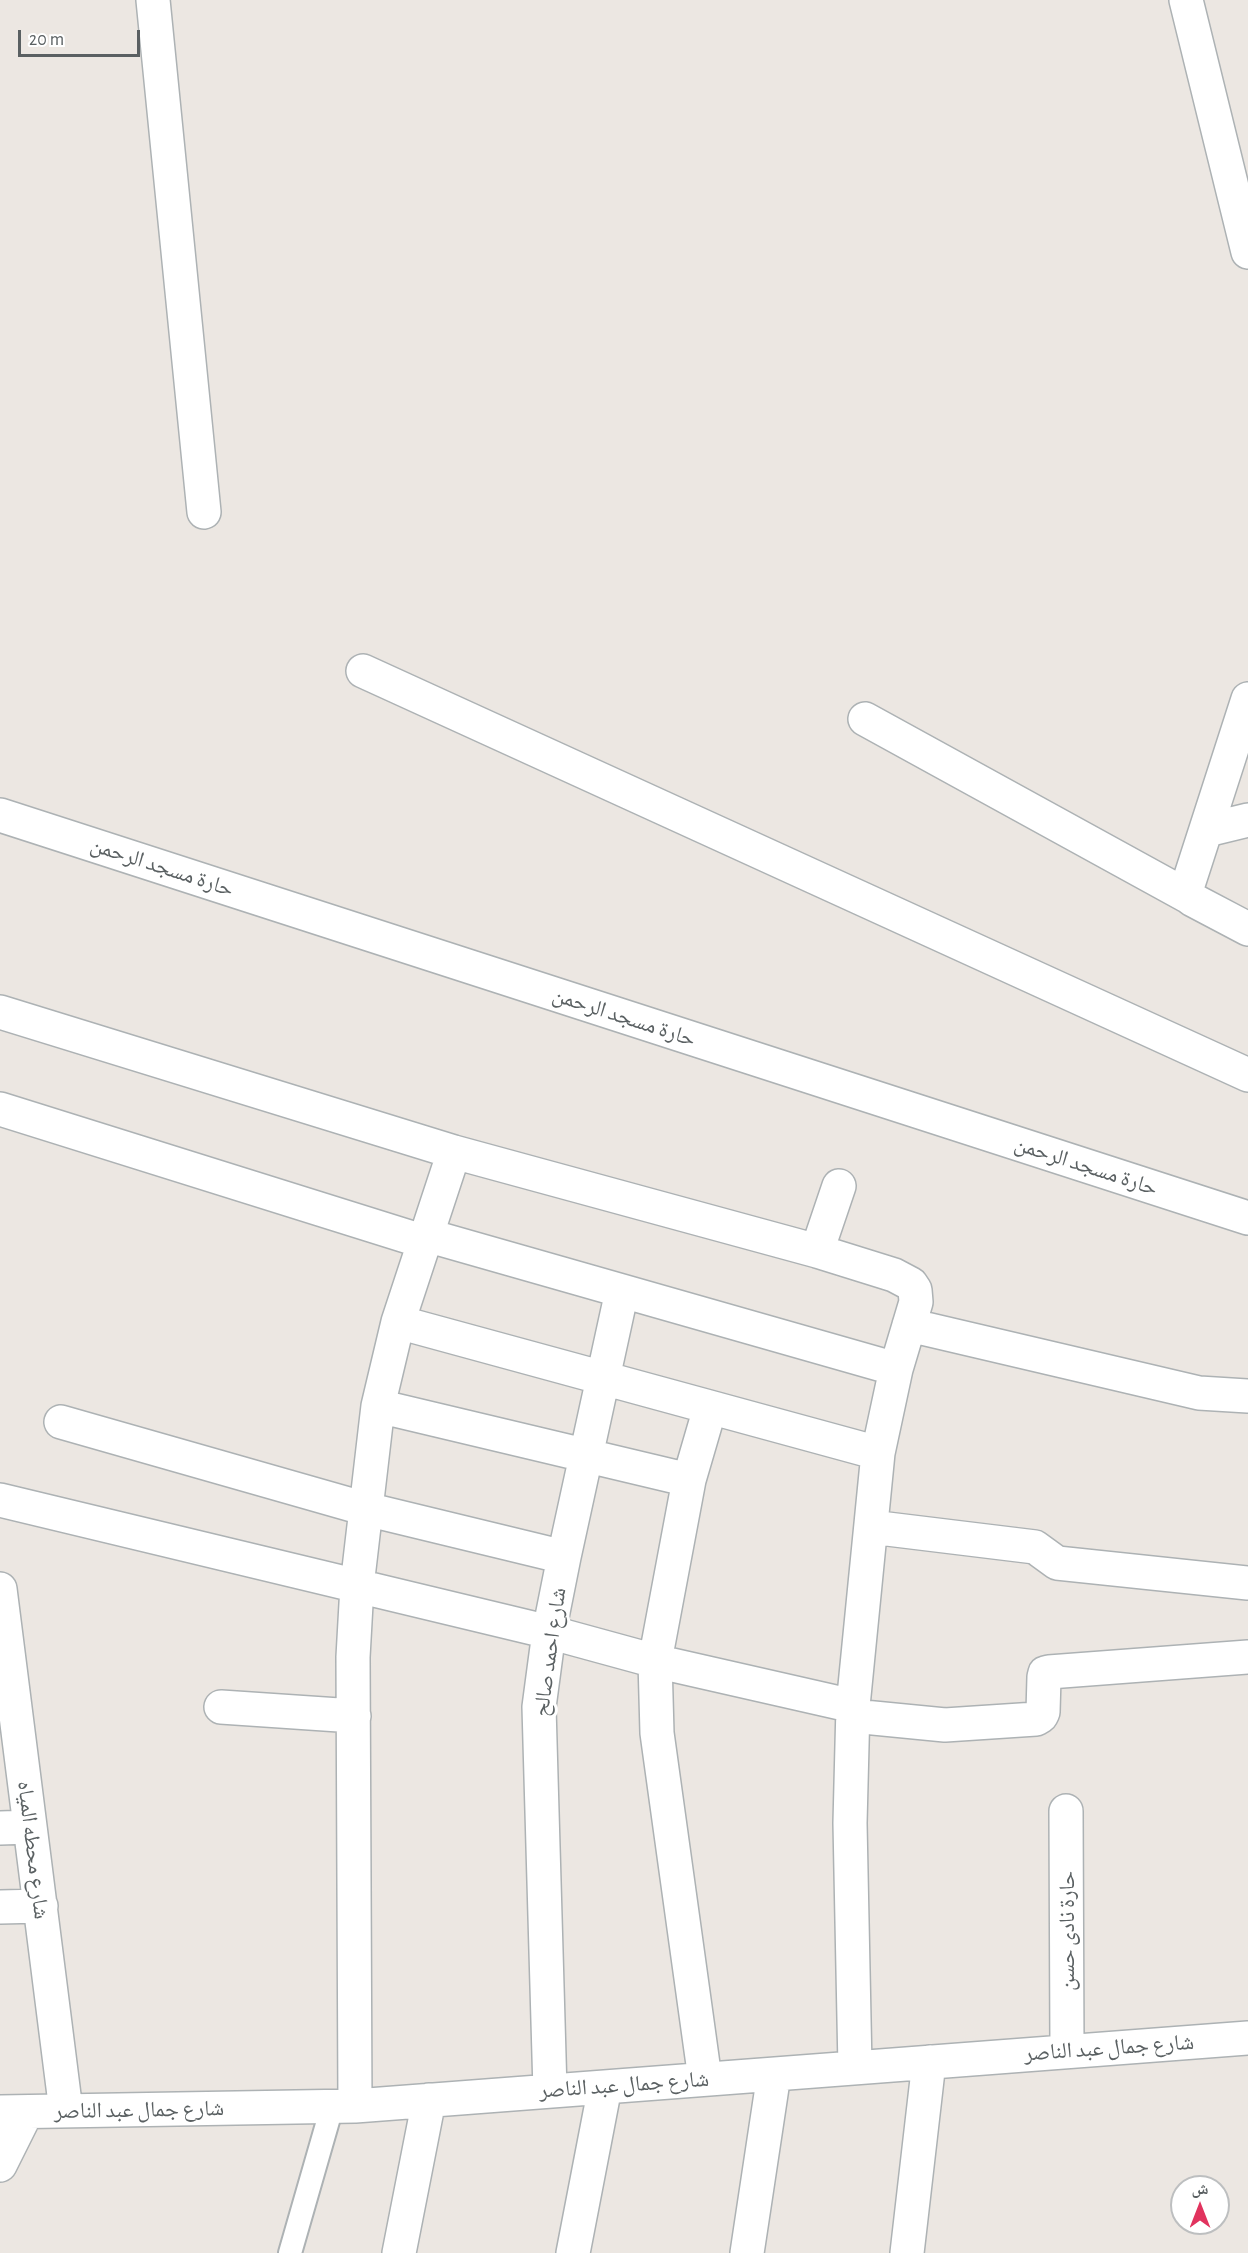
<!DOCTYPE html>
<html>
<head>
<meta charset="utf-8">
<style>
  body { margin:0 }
  #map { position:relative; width:1248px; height:2253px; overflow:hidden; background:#ece7e2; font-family:"Alegreya Sans","Noto Naskh Arabic",sans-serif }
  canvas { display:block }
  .north { position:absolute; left:1170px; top:2175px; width:60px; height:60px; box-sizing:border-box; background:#fff; border:2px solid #bdbfc0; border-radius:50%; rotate:0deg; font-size:16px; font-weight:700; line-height:24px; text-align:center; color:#5a6062 }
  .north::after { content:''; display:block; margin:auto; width:21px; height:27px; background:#e1335e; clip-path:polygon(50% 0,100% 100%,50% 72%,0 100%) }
  .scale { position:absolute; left:18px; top:30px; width:122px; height:27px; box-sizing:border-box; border:3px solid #5a6062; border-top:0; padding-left:8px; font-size:18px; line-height:21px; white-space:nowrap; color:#5a6062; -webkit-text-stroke:4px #fff; paint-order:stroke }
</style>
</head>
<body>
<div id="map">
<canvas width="1248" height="2253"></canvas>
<div class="north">ش</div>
<div class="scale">20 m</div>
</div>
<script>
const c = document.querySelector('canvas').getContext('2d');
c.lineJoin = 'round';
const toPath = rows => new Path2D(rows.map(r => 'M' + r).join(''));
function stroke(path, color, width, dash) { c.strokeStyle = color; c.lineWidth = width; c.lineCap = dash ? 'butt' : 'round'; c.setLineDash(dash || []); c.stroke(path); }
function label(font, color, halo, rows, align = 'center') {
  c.font = font + ' "Alegreya Sans","Noto Naskh Arabic",sans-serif'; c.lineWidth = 6; c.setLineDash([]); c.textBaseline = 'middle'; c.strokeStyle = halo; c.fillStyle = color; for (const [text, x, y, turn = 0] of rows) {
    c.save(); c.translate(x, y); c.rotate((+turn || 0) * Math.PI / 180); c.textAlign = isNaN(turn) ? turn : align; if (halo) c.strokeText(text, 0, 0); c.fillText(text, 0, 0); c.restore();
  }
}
const lane = toPath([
  [290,2253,332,2107]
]);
const street = toPath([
  [153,0,204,512],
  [1186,0,1248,252],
  [363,671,1248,1075],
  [1248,699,1187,888,1189,897,1193,900,1248,929],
  [865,719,1189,897],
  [0,815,1248,1218],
  [1207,830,1248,820],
  [0,1012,454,1152,817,1251,894,1275,911,1284,915,1290,916,1302,896,1369,878,1453,853,1706,850,1823,855,2068],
  [0,1109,425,1242],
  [426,1235,896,1369],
  [817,1251,839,1186],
  [398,1322,878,1453],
  [909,1325,1199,1393,1248,1396],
  [378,1406,689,1480],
  [61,1422,366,1509,564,1557],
  [0,1500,549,1632,655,1661,853,1706],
  [871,1527,1035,1547,1057,1563,1248,1583],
  [0,1589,66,2111],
  [221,1707,354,1716],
  [853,1716,945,1725,1036,1719,1041,1716,1043,1712,1044,1677,1045,1673,1049,1672,1248,1657],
  [1066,1811,1067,2051],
  [0,1828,30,1827],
  [0,1907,41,1906],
  [705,2079,657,1733,655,1661,689,1480,710,1408],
  [550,2091,539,1707,549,1632,564,1557,622,1291],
  [355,2106,353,1657,357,1586,378,1406,398,1322,454,1152],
  [0,2112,355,2106,1248,2038],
  [0,2165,26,2113],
  [399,2253,429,2100],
  [573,2253,605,2087],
  [747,2253,774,2074],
  [907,2253,929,2062]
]);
stroke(lane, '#adb2b4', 26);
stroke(street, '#adb2b4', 36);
stroke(lane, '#fff', 22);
stroke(street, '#fff', 33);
label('22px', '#5a6062', '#fff', [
  ["حارة مسجد الرحمن",162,867,18],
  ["حارة مسجد الرحمن",624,1017,18],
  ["حارة مسجد الرحمن",1086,1166,18],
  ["شارع احمد صالح",550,1652,-82],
  ["شارع محطه المياه",33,1850,83],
  ["حارة نادى حسن",1067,1931,-90],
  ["شارع جمال عبد الناصر",1109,2048,-4],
  ["شارع جمال عبد الناصر",624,2085,-4],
  ["شارع جمال عبد الناصر",139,2110,-1]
]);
</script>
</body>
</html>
